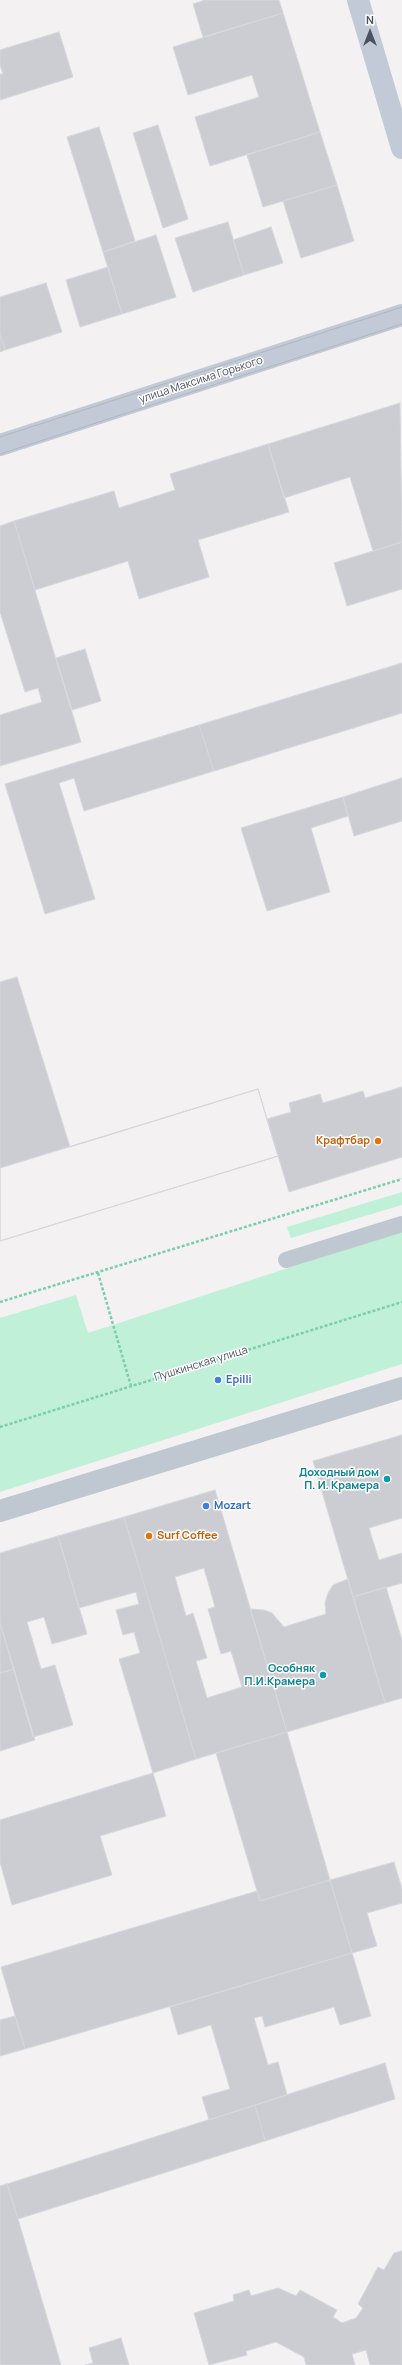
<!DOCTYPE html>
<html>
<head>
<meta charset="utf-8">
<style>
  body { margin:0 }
  #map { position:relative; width:402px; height:2365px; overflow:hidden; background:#f3f1f1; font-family:Manrope,sans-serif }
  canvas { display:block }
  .north { position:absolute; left:350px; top:12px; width:40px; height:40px; -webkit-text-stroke:3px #fff; paint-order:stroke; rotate:0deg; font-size:11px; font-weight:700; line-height:16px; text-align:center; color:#49525f }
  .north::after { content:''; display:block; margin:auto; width:14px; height:18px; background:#49525f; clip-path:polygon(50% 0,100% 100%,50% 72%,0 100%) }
</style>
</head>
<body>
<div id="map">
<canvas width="402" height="2365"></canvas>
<div class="north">N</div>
</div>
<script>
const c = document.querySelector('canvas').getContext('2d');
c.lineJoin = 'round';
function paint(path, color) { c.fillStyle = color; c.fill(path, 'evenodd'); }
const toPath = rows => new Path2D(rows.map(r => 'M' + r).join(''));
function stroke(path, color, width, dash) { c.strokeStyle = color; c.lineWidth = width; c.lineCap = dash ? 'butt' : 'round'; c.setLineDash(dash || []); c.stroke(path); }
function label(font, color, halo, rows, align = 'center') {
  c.font = font + ' Manrope,sans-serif'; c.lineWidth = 3; c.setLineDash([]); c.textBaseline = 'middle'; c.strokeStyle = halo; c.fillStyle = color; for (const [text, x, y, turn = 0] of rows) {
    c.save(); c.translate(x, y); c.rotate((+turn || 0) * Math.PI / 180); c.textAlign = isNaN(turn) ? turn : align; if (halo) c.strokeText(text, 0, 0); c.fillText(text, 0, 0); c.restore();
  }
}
paint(toPath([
  [402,1192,402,1205,291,1238,287,1227],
  [402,1231,402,1364,0,1492,0,1318,76,1295,88,1333]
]), '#c1f0d8');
const building = toPath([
  [205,0,279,0,283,13,203,37,193,4,205,0],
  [283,13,320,132,210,166,195,117,259,97,252,75,188,95,173,47,283,13],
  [59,32,73,77,0,100,0,74,3,74,0,65,0,50,59,32],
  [158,125,188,219,163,228,133,133,158,125],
  [99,127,135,241,103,252,67,137,99,127],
  [320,132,337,185,263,207,247,155,320,132],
  [337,185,354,241,301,258,283,201,337,185],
  [228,222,244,275,193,292,175,238,228,222],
  [271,227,283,263,244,275,233,240,271,227],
  [156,235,176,297,122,314,103,252,156,235],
  [108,267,122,314,80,327,66,280,108,267],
  [46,283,62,332,5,350,0,334,0,297,46,283],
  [0,334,5,350,0,352,0,334],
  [400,403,402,542,373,551,350,477,284,498,268,444,400,403],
  [268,444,289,512,198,540,209,577,139,599,128,561,35,590,14,521,114,491,119,508,175,490,170,474,268,444],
  [14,521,81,742,0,766,0,715,42,702,38,688,25,692,0,612,0,526,14,521],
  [402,542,402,589,347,606,334,563,402,542],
  [85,649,101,701,72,710,56,658,85,649],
  [402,663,402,713,214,771,199,725,402,663],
  [199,725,214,771,84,811,74,778,59,783,95,899,45,914,5,784,199,725],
  [402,778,402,821,354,836,343,797,402,778],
  [343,797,348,816,311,828,330,892,267,911,241,828,343,797],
  [17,977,70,1147,258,1089,278,1156,0,1241,0,982,17,977],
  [402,1087,402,1157,289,1192,267,1119,291,1112,289,1103,320,1094,323,1103,363,1091,365,1098,402,1087],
  [258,1089,278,1156,0,1241,0,1168,258,1089],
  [402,1435,402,1518,369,1528,379,1560,402,1553,402,1583,353,1597,313,1461,402,1435],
  [215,1490,287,1732,196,1759,124,1517,215,1490],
  [204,1568,215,1607,208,1609,221,1654,231,1651,242,1687,207,1698,196,1661,207,1658,193,1613,186,1616,175,1577,204,1568],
  [124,1517,196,1759,153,1773,119,1659,140,1653,134,1632,123,1635,116,1610,139,1604,136,1592,79,1608,58,1536,124,1517],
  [58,1536,87,1634,52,1644,44,1617,27,1622,41,1669,55,1665,73,1725,33,1737,0,1623,0,1553,58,1536],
  [348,1579,385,1703,287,1732,250,1609,264,1610,272,1613,284,1627,326,1614,325,1603,328,1593,333,1585,348,1579],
  [386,1587,402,1640,402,1698,385,1703,353,1597,386,1587],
  [0,1623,14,1669,0,1673,0,1623],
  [14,1669,35,1740,0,1751,0,1673,14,1669],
  [287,1732,330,1880,260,1901,216,1753,287,1732],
  [153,1773,166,1816,100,1836,112,1875,12,1905,0,1862,0,1820,153,1773],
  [394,1862,402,1889,402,1903,367,1913,377,1946,352,1953,330,1880,394,1862],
  [330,1880,352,1953,25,2049,1,1967,257,1891,260,1901,330,1880],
  [352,1953,371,2016,340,2025,334,2007,265,2027,262,2016,254,2018,268,2065,278,2062,287,2095,209,2120,202,2097,230,2089,211,2025,178,2035,170,2007,352,1953],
  [15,2016,25,2049,0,2056,0,2020,15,2016],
  [385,2063,395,2099,265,2141,255,2105,385,2063],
  [255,2105,265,2141,18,2219,7,2184,255,2105],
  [7,2184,18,2219,61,2365,0,2365,0,2186,7,2184],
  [402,2251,402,2365,370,2365,366,2350,352,2354,355,2365,306,2365,304,2357,276,2342,246,2351,247,2355,209,2365,194,2313,234,2301,233,2295,249,2290,251,2296,278,2288,296,2296,300,2290,337,2310,333,2317,342,2323,356,2318,363,2308,358,2304,378,2267,384,2270,394,2253,402,2251],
  [121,2338,129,2365,85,2365,93,2363,89,2348,121,2338]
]);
paint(building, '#cbcdd3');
stroke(building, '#d5d7dc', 1);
stroke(toPath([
  [98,1273,131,1386],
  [0,1302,402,1179],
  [0,1427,402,1302]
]), '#79ceac', 2.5, [3, 2]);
stroke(toPath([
  [286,1260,402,1224]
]), '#bfc7d0', 16);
stroke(toPath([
  [0,1511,402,1388]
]), '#bfc7d0', 22);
stroke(toPath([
  [358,0,402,148],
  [0,445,402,315]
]), '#c2cad7', 22);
stroke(toPath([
  [0,437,402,307],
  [0,454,402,324]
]), '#b3b6bb', 1);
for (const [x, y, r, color] of [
  [378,1141,4,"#e8710a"],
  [218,1380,4,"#3f7fe0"],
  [387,1479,4,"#0f9aa8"],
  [206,1506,4,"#3f7fe0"],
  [149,1536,4,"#e8710a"],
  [323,1675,4,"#0f9aa8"]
]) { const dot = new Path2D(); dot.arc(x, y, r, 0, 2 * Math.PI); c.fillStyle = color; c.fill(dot); stroke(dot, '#fff', 1.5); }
label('11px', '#49525f', '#fff', [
  ["улица Максима Горького",201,380,-18],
  ["Пушкинская улица",201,1364,-17]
]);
label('bold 11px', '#c56008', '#fff', [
  ["Крафтбар",370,1141],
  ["Surf Coffee",157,1536,"left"]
], 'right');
label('bold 11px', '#366cbe', '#fff', [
  ["Epilli",226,1380],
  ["Mozart",214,1506]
], 'left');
label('bold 11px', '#0d838f', '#fff', [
  ["Доходный дом",379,1473],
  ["П. И. Крамера",379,1486],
  ["Особняк",315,1669],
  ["П.И.Крамера",315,1682]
], 'right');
</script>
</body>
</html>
